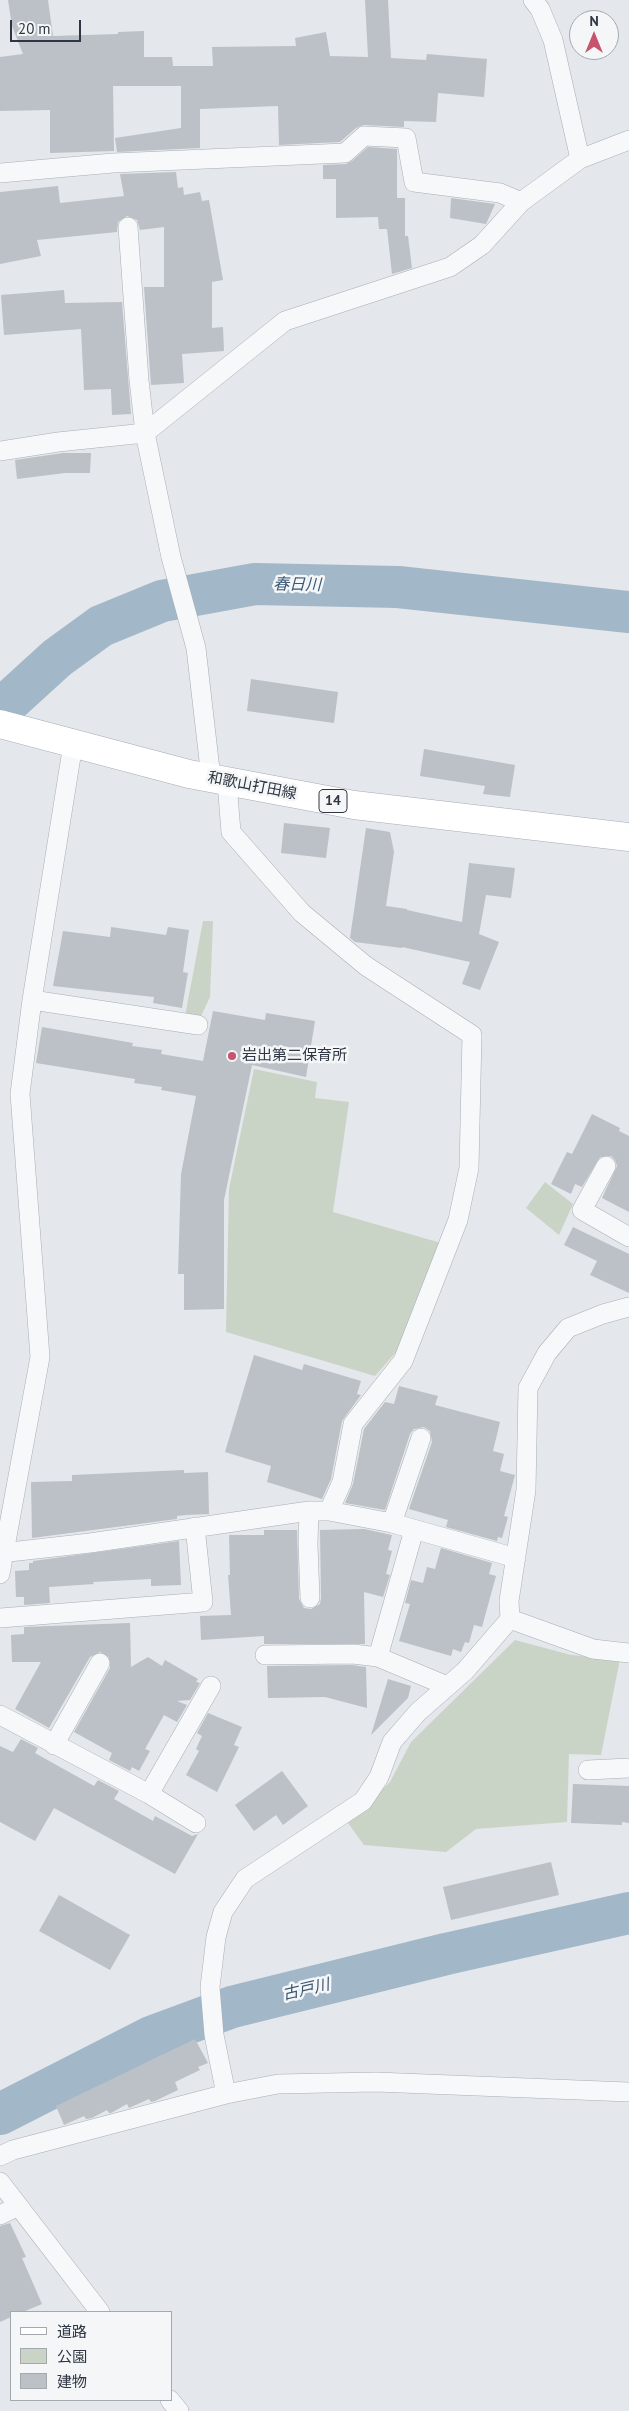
<!DOCTYPE html>
<html>
<head>
<meta charset="utf-8">
<style>
  body { margin:0 }
  #map { position:relative; width:629px; height:2411px; overflow:hidden; background:#e4e7eb; font-family:"PT Sans","Noto Sans JP",sans-serif }
  canvas { display:block }
  .legend { position:absolute; left:10px; top:2311px; width:162px; height:90px; box-sizing:border-box; background:#f4f6f8; border:1px solid #a4a9af; margin:0; padding:6px 9px; list-style:none; font-size:15px; color:#2d3642 }
  .legend li { display:flex; align-items:center; gap:10px; height:25px }
  .legend b { width:25px; border:1px solid #a4a9af }
  .north { position:absolute; left:569px; top:10px; width:50px; height:50px; box-sizing:border-box; background:#f4f6f8; border:1px solid #a4a9af; border-radius:50%; rotate:0deg; font-size:14px; font-weight:700; line-height:20px; text-align:center; color:#2d3642 }
  .north::after { content:''; display:block; margin:auto; width:18px; height:22px; background:#c5546c; clip-path:polygon(50% 0,100% 100%,50% 72%,0 100%) }
  .scale { position:absolute; left:10px; top:20px; width:71px; height:22px; box-sizing:border-box; border:2px solid #2d3642; border-top:0; padding-left:6px; font-size:15px; line-height:18px; white-space:nowrap; color:#2d3642; -webkit-text-stroke:4px #f4f6f8; paint-order:stroke }
</style>
</head>
<body>
<div id="map">
<canvas width="629" height="2411"></canvas>
<ul class="legend">
<li><b style="height:6px;background:#fff"></b>道路</li>
<li><b style="height:14px;background:#cad4c6"></b>公園</li>
<li><b style="height:14px;background:#bcc1c7"></b>建物</li>
</ul>
<div class="north">N</div>
<div class="scale">20 m</div>
</div>
<script>
const c = document.querySelector('canvas').getContext('2d');
c.lineJoin = 'round';
function paint(path, color) { c.fillStyle = color; c.fill(path, 'evenodd'); }
const toPath = rows => new Path2D(rows.map(r => 'M' + r).join(''));
function stroke(path, color, width, dash) { c.strokeStyle = color; c.lineWidth = width; c.lineCap = dash ? 'butt' : 'round'; c.setLineDash(dash || []); c.stroke(path); }
function label(font, color, halo, rows, align = 'center') {
  c.font = font + ' "PT Sans","Noto Sans JP",sans-serif'; c.lineWidth = 5; c.setLineDash([]); c.textBaseline = 'middle'; c.strokeStyle = halo; c.fillStyle = color; for (const [text, x, y, turn = 0] of rows) {
    c.save(); c.translate(x, y); c.rotate((+turn || 0) * Math.PI / 180); c.textAlign = isNaN(turn) ? turn : align; if (halo) c.strokeText(text, 0, 0); c.fillText(text, 0, 0); c.restore();
  }
}
paint(toPath([
  [203,921,213,921,210,997,200,1018,185,1016],
  [254,1069,317,1082,315,1098,349,1102,333,1212,441,1243,397,1351,375,1376,226,1332,229,1189],
  [545,1182,573,1204,559,1235,526,1208],
  [515,1640,571,1655,620,1659,601,1755,569,1754,567,1822,476,1829,446,1852,364,1845,348,1823,390,1782,411,1742]
]), '#cad4c6');
stroke(toPath([
  [0,710,57,658,101,626,162,601,255,584,398,587,629,612],
  [0,2114,151,2037,232,2007,446,1954,629,1913]
]), '#a2b7c8', 42);
paint(toPath([
  [8,0,48,0,53,36,118,34,118,32,144,31,144,57,172,57,173,66,213,66,212,47,296,46,295,38,326,32,330,56,368,57,365,0,388,0,391,58,426,60,427,54,487,59,484,97,438,93,436,122,404,121,404,127,364,125,356,128,340,142,279,145,278,106,200,109,200,148,117,152,115,138,181,128,181,86,113,86,114,151,50,153,50,110,0,111,0,57,23,54,12,26],
  [368,147,397,149,397,198,405,198,405,236,408,236,412,268,392,274,387,229,379,229,378,217,336,218,336,179,323,179,323,165,346,164,352,161],
  [176,172,178,188,183,187,184,195,200,192,202,201,209,200,223,280,212,282,212,328,223,327,224,351,182,354,184,383,151,385,144,287,164,287,164,227,140,230,137,220,127,216,118,222,117,232,37,240,41,256,0,264,0,192,58,186,60,203,124,196,120,174],
  [451,198,495,204,486,224,450,218],
  [64,290,65,303,122,302,131,414,112,415,111,389,84,390,81,329,4,335,1,295],
  [63,453,91,453,90,473,65,473,17,479,15,460],
  [251,679,338,692,334,723,247,711],
  [424,749,515,765,510,797,483,794,485,786,420,776],
  [284,823,330,828,326,858,281,853],
  [366,828,390,832,394,852,386,906,407,909,407,910,462,922,469,863,515,868,511,898,486,895,479,934,499,942,480,990,462,984,470,962,402,947,402,948,355,942,350,938],
  [111,927,166,935,168,927,189,930,183,972,188,973,182,1008,153,1003,154,997,53,986,63,931,110,937],
  [213,1011,265,1020,266,1013,315,1021,306,1077,252,1065,224,1200,224,1309,184,1310,184,1274,178,1274,181,1174,196,1096,161,1090,162,1087,134,1083,135,1079,36,1063,42,1027,133,1043,132,1046,162,1050,161,1054,203,1061],
  [592,1114,620,1128,619,1131,629,1136,629,1212,602,1198,617,1166,615,1160,611,1156,600,1157,582,1187,575,1184,571,1194,551,1184,567,1152,572,1154],
  [573,1227,629,1254,629,1293,590,1275,597,1261,564,1245],
  [254,1355,302,1370,304,1364,361,1381,357,1394,361,1395,342,1421,331,1479,322,1499,267,1482,271,1466,225,1452],
  [399,1386,438,1396,435,1405,500,1422,493,1451,504,1454,500,1471,515,1475,504,1516,508,1517,502,1538,498,1537,497,1541,446,1527,448,1520,409,1509,432,1442,430,1431,424,1427,414,1429,410,1434,385,1510,345,1503,353,1484,364,1429,385,1402,394,1404],
  [184,1470,184,1473,208,1472,209,1514,186,1515,177,1516,177,1519,32,1538,31,1482,72,1481,72,1475],
  [364,1529,392,1535,388,1550,392,1551,386,1574,390,1575,383,1597,364,1592,365,1644,264,1644,264,1636,201,1640,200,1616,231,1615,228,1575,230,1575,229,1535,264,1535,264,1530,297,1530,299,1599,304,1608,311,1609,320,1604,321,1598,320,1530],
  [179,1541,181,1585,151,1586,151,1579,93,1582,94,1584,49,1587,50,1603,24,1605,24,1597,16,1597,15,1571,29,1570,29,1563,33,1563,33,1561],
  [441,1548,492,1563,489,1574,496,1576,482,1627,474,1625,469,1643,465,1642,461,1652,453,1649,451,1656,399,1641,410,1604,405,1603,411,1580,423,1583,427,1567,435,1569],
  [130,1623,131,1667,148,1657,162,1666,165,1660,198,1679,196,1682,200,1683,190,1700,177,1701,187,1705,177,1722,164,1715,145,1749,150,1751,139,1771,132,1767,130,1771,109,1760,112,1753,74,1732,110,1668,109,1657,100,1652,90,1657,49,1728,15,1709,41,1662,12,1662,11,1635,24,1634,24,1627],
  [352,1665,366,1667,367,1708,325,1697,268,1698,267,1666],
  [388,1679,411,1686,408,1698,371,1735],
  [208,1713,242,1727,234,1745,239,1747,217,1792,186,1775,199,1751,196,1749,202,1736,197,1733],
  [21,1739,38,1748,35,1753,94,1786,98,1780,119,1791,114,1799,153,1821,155,1816,192,1836,198,1834,175,1874,54,1808,35,1841,0,1822,0,1746,13,1752],
  [282,1771,308,1806,283,1825,276,1815,254,1831,235,1805],
  [573,1784,629,1786,629,1823,622,1822,622,1825,571,1823],
  [551,1862,559,1895,451,1920,443,1887],
  [59,1895,130,1935,110,1970,39,1931],
  [195,2039,208,2063,198,2067,200,2070,175,2082,178,2090,155,2101,151,2102,149,2099,129,2108,127,2104,111,2113,109,2113,107,2110,92,2118,86,2119,84,2116,64,2125,56,2106],
  [10,2223,26,2257,22,2258,42,2304,23,2312,11,2312,11,2317,0,2322,0,2226]
]), '#bcc1c7');
const street = toPath([
  [533,0,540,9,553,40,580,159],
  [0,173,113,163,345,153,364,136,406,138,414,182,500,193,521,202],
  [128,227,139,380,145,433,171,557,196,648,211,778],
  [0,451,58,442,145,433,285,321,450,267,482,245,521,202,580,159,629,140],
  [227,782,231,832,302,913,366,966,472,1035,469,1168,458,1220,403,1361,353,1424,342,1482,329,1511],
  [32,1000,198,1025],
  [606,1166,582,1210,629,1237],
  [309,1511,308,1544,310,1598],
  [392,1523,421,1438],
  [0,1553,90,1543,309,1511,329,1511,392,1523,516,1558],
  [0,1574,40,1357,20,1094,32,1000,73,744],
  [0,1618,203,1602,195,1527],
  [510,1619,593,1649,629,1653],
  [265,1655,353,1654,378,1657,447,1686],
  [378,1657,414,1530],
  [0,1715,149,1794,196,1823],
  [54,1745,100,1663],
  [588,1770,629,1768],
  [149,1794,211,1686],
  [226,2094,214,2035,210,1987,216,1937,223,1912,245,1879,363,1801,379,1777,392,1742,418,1712,465,1671,510,1619,509,1601,526,1490,528,1388,547,1353,568,1328,603,1314,629,1307],
  [0,2156,13,2150,226,2094,278,2084,376,2082,629,2092],
  [0,2182,100,2312],
  [0,2215,17,2207],
  [170,2400,179,2411]
]);
const primary = toPath([
  [0,724,189,774,354,805,629,837]
]);
stroke(street, '#a9aeb5', 20);
stroke(primary, '#a4acb6', 29);
stroke(street, '#f7f8f9', 19);
stroke(primary, '#fff', 28);
for (const [x, y, r, color] of [
  [232,1056,5,"#c5546c"]
]) { const dot = new Path2D(); dot.arc(x, y, r, 0, 2 * Math.PI); c.fillStyle = color; c.fill(dot); stroke(dot, '#f4f6f8', 2); }
for (const [x, y, w] of [
  [333,801,28]
]) { const box = new Path2D(); box.roundRect(x - w / 2, y - 11.5, w, 23, 4); c.fillStyle = '#f4f6f8'; c.fill(box); stroke(box, '#2d3642', 1); }
label('bold 14px', '#2d3642', null, [
  ["14",333,801]
]);
label('15px', '#2d3642', '#f4f6f8', [
  ["和歌山打田線",252,786,11]
]);
label('15px', '#2d3642', '#f4f6f8', [
  ["岩出第二保育所",242,1056]
], 'left');
label('italic 16px', '#3a5773', '#f4f6f8', [
  ["春日川",297,585,1],
  ["古戸川",306,1990,-13]
]);
</script>
</body>
</html>
